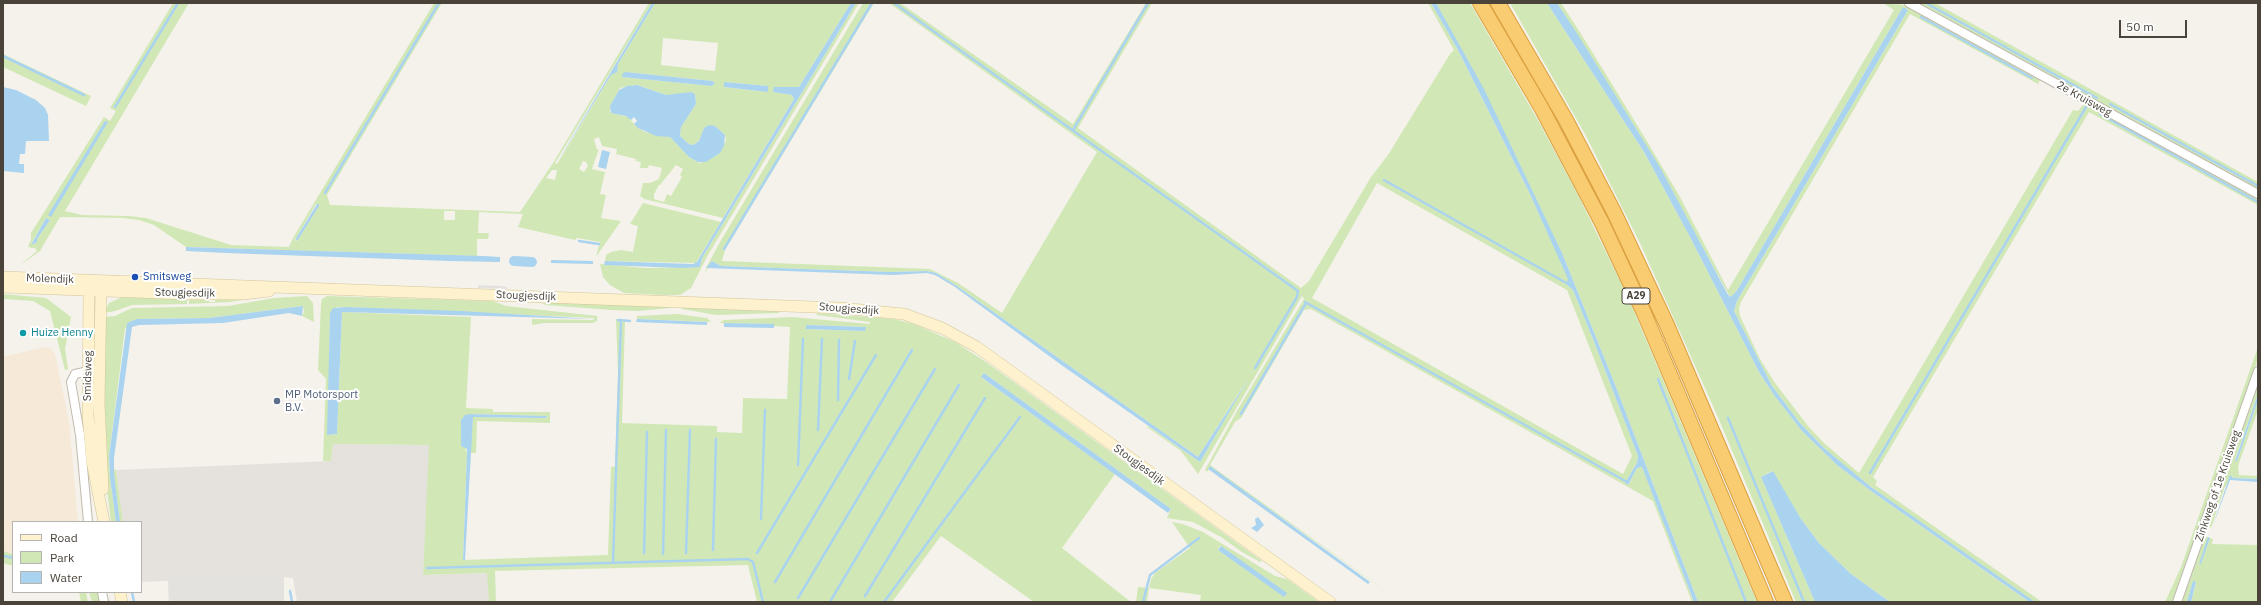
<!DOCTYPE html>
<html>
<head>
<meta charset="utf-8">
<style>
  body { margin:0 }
  #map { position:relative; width:2261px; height:605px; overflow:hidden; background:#f5f2eb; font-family:"IBM Plex Sans",sans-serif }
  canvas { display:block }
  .frame { position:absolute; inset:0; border:4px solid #494339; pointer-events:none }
  .legend { position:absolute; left:12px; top:521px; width:130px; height:72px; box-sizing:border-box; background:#fff; border:1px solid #b6b4b0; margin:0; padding:5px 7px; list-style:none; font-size:12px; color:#494339 }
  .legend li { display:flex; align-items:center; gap:8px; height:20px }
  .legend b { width:20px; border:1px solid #b6b4b0 }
  .scale { position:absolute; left:2119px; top:20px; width:68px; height:18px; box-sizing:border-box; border:2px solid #494339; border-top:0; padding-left:5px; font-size:12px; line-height:14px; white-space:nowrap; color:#494339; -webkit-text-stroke:3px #fff; paint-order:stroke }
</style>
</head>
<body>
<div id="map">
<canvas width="2261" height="605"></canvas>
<div class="frame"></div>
<ul class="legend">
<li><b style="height:5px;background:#fdf2cd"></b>Road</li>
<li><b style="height:11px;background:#d1e8b6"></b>Park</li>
<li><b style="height:11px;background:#aad3ef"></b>Water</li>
</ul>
<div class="scale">50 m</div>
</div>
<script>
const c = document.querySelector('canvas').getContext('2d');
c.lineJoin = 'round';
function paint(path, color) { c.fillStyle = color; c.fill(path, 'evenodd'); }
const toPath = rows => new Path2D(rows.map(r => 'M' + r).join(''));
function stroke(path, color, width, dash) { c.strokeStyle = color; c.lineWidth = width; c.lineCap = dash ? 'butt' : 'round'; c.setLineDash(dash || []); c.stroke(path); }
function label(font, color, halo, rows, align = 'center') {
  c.font = font + ' "IBM Plex Sans",sans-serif'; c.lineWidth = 4; c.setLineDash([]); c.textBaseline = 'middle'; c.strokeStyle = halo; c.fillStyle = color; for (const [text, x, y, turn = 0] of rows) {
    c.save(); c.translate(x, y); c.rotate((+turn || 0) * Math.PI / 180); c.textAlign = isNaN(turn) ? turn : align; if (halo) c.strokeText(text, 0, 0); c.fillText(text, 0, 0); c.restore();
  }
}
paint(toPath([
  [45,347,51,348,55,354,69,421,78,522,13,522,13,554,3,551,3,357]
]), '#f6e9d8');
paint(toPath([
  [333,444,430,445,423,575,488,573,489,602,297,602,293,578,284,577,284,602,169,602,168,581,141,582,141,522,123,522,116,470,331,461]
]), '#e5e1dc');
paint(toPath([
  [173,3,189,3,65,211,82,215,129,216,146,218,231,245,289,247,293,238,434,3,442,3,327,195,330,205,520,212,553,163,649,3,652,3,555,163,557,164,611,75,617,72,618,64,655,3,851,3,799,87,774,92,792,95,794,99,723,218,644,199,640,196,643,183,650,183,659,179,662,168,649,165,648,168,640,168,641,162,636,161,636,159,616,154,617,149,602,146,599,137,594,139,597,150,599,149,592,169,605,172,600,194,606,195,601,218,621,221,596,257,600,242,577,238,575,240,518,227,523,214,479,212,478,233,489,233,488,239,477,239,477,256,186,247,154,225,139,220,123,218,60,217,40,251,19,266,37,251,35,248,31,248,28,246,31,240,31,233,104,117,110,121,116,111,110,108],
  [663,38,718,43,715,71,661,65],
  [626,72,712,81,715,83,712,86,623,77],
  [724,82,768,86,768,92,724,87],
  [637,85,666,95,695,94,696,104,681,127,680,136,689,144,693,145,699,141,704,128,715,126,725,135,726,140,720,153,700,163,698,162,689,157,670,137,645,132,636,126,628,117,610,112,610,106,620,88],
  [583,161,586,162,588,166,584,172,579,169],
  [676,165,683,169,680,175,682,177,671,196,667,194,664,202,654,199,654,194,659,185,660,185],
  [552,170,557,170,555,180,546,178],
  [316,204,319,205,297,241,295,240],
  [444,211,455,211,455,220,444,220],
  [46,218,50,220,37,239,37,242,31,244],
  [856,3,859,3,708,255,691,288,680,295,663,295,624,293,610,285,603,277,600,264,646,268,700,267,702,258],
  [863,3,874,3,725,250,722,261,930,269,958,283,1002,313,1097,152,889,3,900,3,1073,124,1146,3,1152,3,1078,128,1301,288,1309,281,1371,177,1388,155,1450,54,1454,50,1428,3,1431,3,1457,48,1529,192,1569,279,1566,284,1573,290,1593,339,1638,456,1637,463,1625,483,1628,485,1637,468,1642,466,1694,602,1692,602,1653,501,1311,309,1304,310,1241,418,1235,422,1210,465,1401,602,1210,467,1207,472,1205,470,1238,409,1304,299,1302,296,1198,474,1181,451,1147,427,1148,426,1200,462,1249,377,1198,457,957,286,936,273,927,271,890,272,721,266,712,261,705,273,707,266,720,242],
  [1377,183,1567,290,1632,456,1623,474,1312,298],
  [1436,3,1470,3,1539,122,1578,195,1628,297,1757,602,1698,602,1616,387,1562,253],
  [1510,3,1547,3,1644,152,1690,237,1759,372,1774,395,1802,431,1837,465,1871,491,2029,602,1890,602,1851,574,1819,543,1801,519,1772,471,1761,477,1815,602,1796,602,1717,415,1640,243,1585,134],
  [1557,3,1561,3,1583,37,1645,138,1680,197,1728,290,1894,10,1883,3,1905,5,2041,78,2038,84,1910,14,1741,302,1739,309,1740,316,1760,359,1775,383,1808,426,1824,443,1859,473,2073,110,2078,111,2082,106,2086,104,2258,197,2258,205,2089,112,1882,462,1873,477,1877,481,1875,485,2042,602,2035,602,2030,599,1897,506,1854,474,1824,448,1799,422,1772,386,1734,311,1737,301,1908,10,1903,7,1736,292,1730,297,1640,135],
  [1913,3,1935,3,2258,182,2258,192],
  [3,54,91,96,86,106,3,67],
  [643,203,721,222,696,263,605,261,606,255,611,252,621,250,633,252,638,226,630,224],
  [3,294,46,298,71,317,65,349,68,369,65,370,50,311,33,301,3,299],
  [307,296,313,303,314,322,302,316,304,312,303,306,209,318,137,319,125,329,109,456,110,477,116,522,111,522,103,460,104,317,115,316,132,308,228,306,274,298],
  [327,296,493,301,506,306,597,316,597,321,593,323,544,323,532,325,532,319,593,320,594,318,346,307,337,307,330,313,328,435,337,434,342,312,471,317,466,408,493,409,493,412,550,412,550,423,477,421,476,453,470,453,473,417,546,418,547,416,470,414,465,447,467,453,463,560,608,555,611,467,615,466,618,375,616,319,618,319,619,321,625,322,622,423,717,426,717,432,742,433,743,398,787,399,790,327,774,326,773,324,719,323,724,320,792,317,870,324,870,322,817,315,817,313,894,319,914,324,955,342,986,362,1262,561,1260,562,1242,552,1221,537,1193,522,1167,518,1171,509,984,373,982,378,1115,474,1062,548,1131,602,1034,602,941,536,892,602,757,602,748,565,495,571,496,602,489,602,487,573,423,575,429,445,333,444,331,461,323,461,326,379,318,370,321,304,322,299],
  [806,325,865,327,865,331,806,329],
  [122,297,187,297,187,304,132,305,115,311,104,313,109,303],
  [265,297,229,302,189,304,189,300,209,300,209,302,215,302,215,300],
  [539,302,669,307,669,308,639,311,611,310,546,305],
  [682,307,779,311,779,313,716,315,682,309],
  [677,314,707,318,711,322,637,319,637,316],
  [2258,347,2258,359,2199,529,2172,602,2165,602,2181,567],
  [2258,382,2258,394,2235,460,2237,461,2258,400,2258,410,2238,466,2239,475,2258,476,2258,479,2233,478,2232,476,2224,489,2211,528,2209,525],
  [113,469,116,470,123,522,120,522],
  [1172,522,1183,524,1203,532,1275,576,1287,579,1319,602,1200,602,1201,595,1149,588,1147,602,1136,602,1138,587,1149,588,1151,579,1155,573,1190,548],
  [1220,546,1286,593,1284,596,1218,550],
  [2204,537,2209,537,2199,564,2201,564,2210,538,2213,539,2212,544,2258,545,2258,602,2191,602,2196,583,2193,581,2187,602,2182,602],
  [3,551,13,554,13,566,3,563],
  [79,592,86,592,88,602,81,602],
  [89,592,99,592,101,602,92,602]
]), '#d1e8b6');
paint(toPath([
  [478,285,500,286,507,287,507,289,478,288],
  [283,577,284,602,169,602,168,581]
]), '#e4e2df');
paint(toPath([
  [652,3,655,3,618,64,617,72,611,75,556,164],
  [851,3,856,3,702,258,700,267,682,268,604,265,605,261,693,264,697,262,794,99,792,95,773,92,774,87,799,87],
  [1431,3,1436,3,1484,89,1562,253,1616,387,1698,602,1694,602,1642,467,1637,468,1628,485,1625,483,1637,463,1638,456,1593,339,1573,290,1566,284,1568,279,1529,192,1457,48],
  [1547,3,1557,3,1580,38,1661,169,1727,293,1730,297,1736,292,1903,7,1908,10,1737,301,1734,311,1772,386,1799,422,1824,448,1871,487,2035,602,2028,601,1871,491,1837,465,1802,431,1774,395,1759,372,1690,237,1644,152],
  [626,72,712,81,715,83,712,86,622,77,623,73],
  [724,82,768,86,768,92,724,87],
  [637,85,666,95,691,92,695,94,696,104,681,127,680,136,689,144,693,145,699,141,704,128,709,125,715,126,725,135,724,146,720,153,706,162,698,162,689,157,670,137,656,136,638,128,634,124,637,121,634,117,631,120,626,116,611,113,610,106,619,90,627,86],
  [3,87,16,90,36,100,45,108,48,115,49,141,26,141,25,154,20,154,19,164,24,164,24,173,3,171],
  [105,121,108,122,51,217,48,215],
  [602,150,610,152,606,169,598,167],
  [46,218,50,220,37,239,37,242,31,245],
  [186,247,484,256,500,257,500,262,449,261,226,253,186,251],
  [551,260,593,261,593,264,551,263],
  [712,261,721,266,890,272,927,271,936,273,957,286,1198,457,1249,378,1200,462,1060,364,955,287,935,275,927,273,893,275,706,268],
  [303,306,302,316,289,313,223,323,139,325,132,327,114,458,114,474,120,522,116,522,110,477,109,456,127,323,137,319,209,318],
  [346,307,461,311,594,319,342,312,337,434,327,435,330,313,333,308],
  [637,319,707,322,707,325,636,322],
  [724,323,774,324,774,328,724,327],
  [806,325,866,327,865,331,806,329],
  [984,373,1171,509,1168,513,981,377],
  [2258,394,2258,400,2237,461,2235,461],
  [470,414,547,416,546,418,473,417,465,560,463,560,467,453,467,449,461,446,461,420,465,415],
  [1210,466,1370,582,1368,584,1208,469],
  [1773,471,1801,519,1819,543,1851,574,1890,602,1815,602,1761,477],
  [2230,475,2233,478,2258,479,2258,482,2230,480,2212,528],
  [1258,517,1264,525,1257,532,1251,528,1256,525,1255,519],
  [2208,537,2210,538,2201,564,2199,564],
  [1221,546,1287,593,1284,597,1218,550],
  [2193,581,2196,582,2191,602,2187,602]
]), '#aad3ef');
stroke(toPath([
  [894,3,1298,291,1297,297,1255,368],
  [1926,3,2097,98],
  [1921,17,2032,78],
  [3,56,84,95],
  [2110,104,2258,186],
  [115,107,178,3],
  [2100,114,2258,202],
  [1073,130,1148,3],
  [1384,180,1568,284],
  [325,193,439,3],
  [297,239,318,205],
  [579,241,599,244],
  [724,249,872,3],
  [1305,302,1627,482],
  [618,320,630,321],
  [849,379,855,341],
  [1658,379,1746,602],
  [838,400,839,340],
  [1241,414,1306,303],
  [1728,418,1804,602],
  [818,430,822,339],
  [798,465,803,339],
  [1870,473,2086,107],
  [761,519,765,410],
  [713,550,716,439],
  [644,553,647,432],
  [686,553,690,430],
  [757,553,876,355],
  [663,554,666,430],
  [5,556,13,558],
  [613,563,621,320],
  [427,568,748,559,753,562,763,602],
  [775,582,912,350],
  [290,591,292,602],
  [132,592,134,602],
  [865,596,985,398],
  [798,598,935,369],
  [831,600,959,385],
  [884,602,1020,417],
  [1143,602,1150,575,1199,538]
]), '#aad3ef', 2.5);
stroke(toPath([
  [514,261,532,262]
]), '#aad3ef', 10);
const street = toPath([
  [1909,3,2258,194],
  [88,522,80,435,71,382,75,374,93,370],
  [102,592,104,602],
  [2177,602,2258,371]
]);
const secondary = toPath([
  [3,277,840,308,904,314,942,328,977,347,1330,602],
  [93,285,89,291,88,415,92,461,104,522],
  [98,285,101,291,99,403,103,489],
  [3,287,186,294,243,294,269,291],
  [120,592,122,602]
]);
const highway = toPath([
  [1480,3,1542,109,1602,223,1644,313,1766,602],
  [1498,3,1566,120,1614,212,1667,325,1785,602]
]);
stroke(street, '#c1baae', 10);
stroke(secondary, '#d3c59c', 12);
stroke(highway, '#daa140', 16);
stroke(street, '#fff', 8);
stroke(secondary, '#fdf2cd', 11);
stroke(highway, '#facc72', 14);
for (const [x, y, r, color] of [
  [135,277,4,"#1a4fb4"],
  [23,333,4,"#0f9aa8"],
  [277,401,4,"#5c6f8a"]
]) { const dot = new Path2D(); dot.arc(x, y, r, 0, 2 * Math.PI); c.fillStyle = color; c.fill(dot); stroke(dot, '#fff', 1.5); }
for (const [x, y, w] of [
  [1636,296,28]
]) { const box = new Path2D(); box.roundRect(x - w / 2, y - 8, w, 16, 3); c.fillStyle = '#fff'; c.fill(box); stroke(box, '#494339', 1); }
label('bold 10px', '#494339', null, [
  ["A29",1636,296]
]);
label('11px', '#494339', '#fff', [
  ["2e Kruisweg",2084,99,29],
  ["Molendijk",50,279,2],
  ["Stougjesdijk",185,293,1],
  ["Stougjesdijk",526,296,2],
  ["Stougjesdijk",849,309,4],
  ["Smidsweg",88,376,-89],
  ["Stougjesdijk",1139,465,36],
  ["Zinkweg of 1e Kruisweg",2218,486,-71]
]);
label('11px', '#164399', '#fff', [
  ["Smitsweg",143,277]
], 'left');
label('11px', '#0d838f', '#fff', [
  ["Huize Henny",31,333]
], 'left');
label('11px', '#4e5e75', '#fff', [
  ["MP Motorsport",285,395],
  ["B.V.",285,408]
], 'left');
</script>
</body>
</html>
